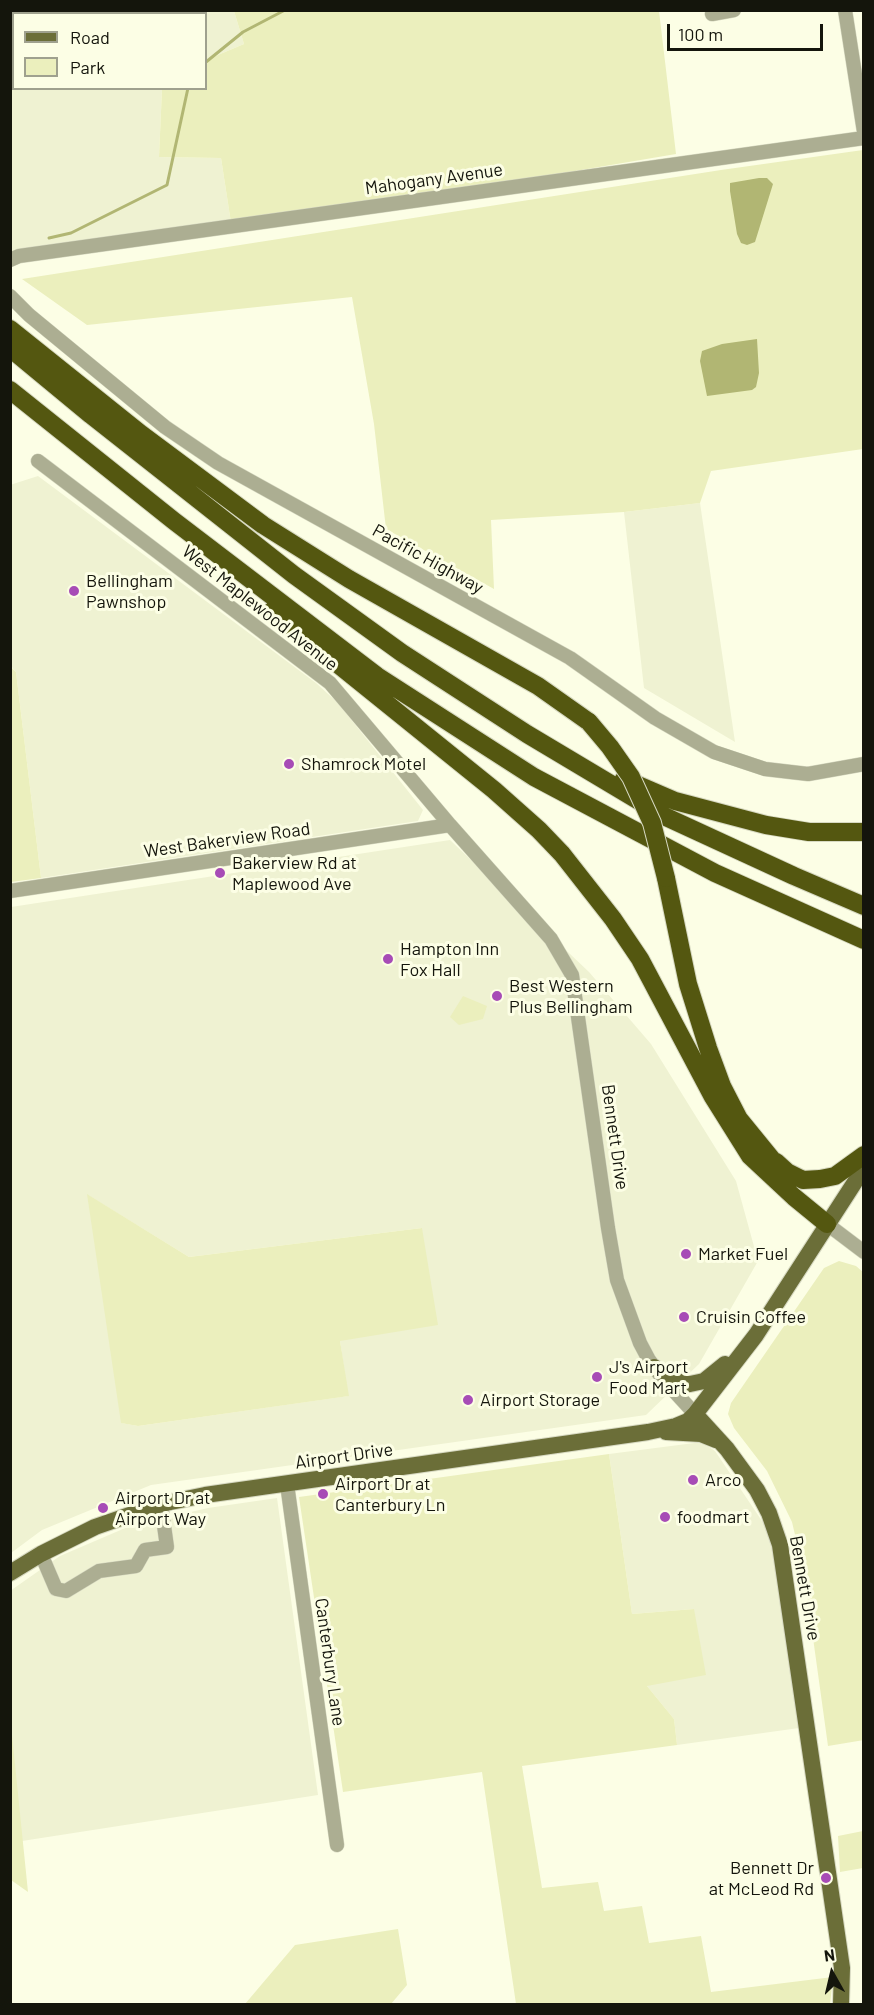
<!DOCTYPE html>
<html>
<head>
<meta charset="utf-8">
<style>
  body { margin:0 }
  #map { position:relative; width:874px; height:2015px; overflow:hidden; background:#fcfee5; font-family:Barlow,sans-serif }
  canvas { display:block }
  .frame { position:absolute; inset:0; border:12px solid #14150c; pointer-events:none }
  .legend { position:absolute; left:12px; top:12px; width:195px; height:78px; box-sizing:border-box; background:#fcfee5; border:2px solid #9fa18e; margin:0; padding:8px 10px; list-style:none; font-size:18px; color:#14150c }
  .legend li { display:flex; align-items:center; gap:12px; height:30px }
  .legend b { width:30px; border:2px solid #9fa18e }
  .north { position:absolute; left:802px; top:1943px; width:60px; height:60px; -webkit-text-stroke:4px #fcfee5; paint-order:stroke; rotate:352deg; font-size:16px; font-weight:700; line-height:24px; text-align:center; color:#14150c }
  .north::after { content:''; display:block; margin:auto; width:21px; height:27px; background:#14150c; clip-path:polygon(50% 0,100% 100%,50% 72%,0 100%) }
  .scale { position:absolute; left:667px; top:24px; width:156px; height:27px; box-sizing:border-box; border:3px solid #14150c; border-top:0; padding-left:8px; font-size:18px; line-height:21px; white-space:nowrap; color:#14150c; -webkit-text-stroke:4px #fcfee5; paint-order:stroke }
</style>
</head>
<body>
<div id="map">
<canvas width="874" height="2015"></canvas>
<div class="frame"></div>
<ul class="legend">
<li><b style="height:8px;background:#6b6e38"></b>Road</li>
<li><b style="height:16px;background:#ebefbd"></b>Park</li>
</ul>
<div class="north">N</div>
<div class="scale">100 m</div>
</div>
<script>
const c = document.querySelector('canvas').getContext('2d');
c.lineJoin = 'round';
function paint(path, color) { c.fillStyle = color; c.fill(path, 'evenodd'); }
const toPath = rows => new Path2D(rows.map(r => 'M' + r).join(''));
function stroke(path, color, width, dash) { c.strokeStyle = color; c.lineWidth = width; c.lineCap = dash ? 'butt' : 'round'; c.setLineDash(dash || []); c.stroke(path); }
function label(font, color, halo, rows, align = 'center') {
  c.font = font + ' Barlow,sans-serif'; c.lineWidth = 6; c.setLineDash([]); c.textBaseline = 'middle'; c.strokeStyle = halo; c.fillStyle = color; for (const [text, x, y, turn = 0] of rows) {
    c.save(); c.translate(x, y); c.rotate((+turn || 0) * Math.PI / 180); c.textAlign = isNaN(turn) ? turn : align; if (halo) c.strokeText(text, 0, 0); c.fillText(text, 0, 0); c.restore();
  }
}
paint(toPath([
  [35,10,234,11,244,44,206,60,206,14,18,14],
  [13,14,14,88,162,89,159,157,221,158,232,229,11,259,10,15],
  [38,476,316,683,338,703,423,810,418,821,41,878,16,672,11,666,10,485],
  [700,503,735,742,644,688,624,512],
  [450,840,589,972,651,1044,736,1181,758,1261,699,1364,646,1415,151,1485,42,1530,11,1553,11,907],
  [88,1195,189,1257,422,1228,340,1341,348,1396,138,1426,122,1423],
  [702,1442,715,1451,764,1524,773,1552,799,1728,677,1745,674,1719,647,1686,694,1609,632,1614,609,1454],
  [277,1498,318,1795,22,1841,10,1735,10,1591,60,1556,130,1526,208,1508]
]), '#eff2d2');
paint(toPath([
  [234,11,659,11,676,154,232,229,221,158,159,157,162,89,206,88,206,60,244,44],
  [863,150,863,449,711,471,700,503,624,512,491,520,494,589,386,529,374,424,352,297,87,325,22,279,721,170],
  [10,666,16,672,41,878,11,882],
  [463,996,487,1006,483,1019,459,1025,450,1017],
  [87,1194,189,1257,422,1228,438,1325,340,1341,349,1396,138,1426,121,1423],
  [839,1261,856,1266,863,1272,864,1740,828,1746,804,1573,792,1522,767,1471,734,1428,728,1414,731,1403,824,1268],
  [609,1454,632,1614,694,1609,706,1675,647,1686,674,1719,677,1745,522,1766,542,1888,598,1882,604,1911,642,1906,649,1943,701,1936,711,1992,833,1977,830,2004,516,2004,482,1772,343,1792,299,1497],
  [11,1735,12,1735,28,1892,11,1880],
  [863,1831,863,1868,840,1872,838,1836],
  [398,1929,407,1985,391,2004,245,2004,295,1945]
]), '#ebefbd');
paint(toPath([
  [759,178,767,178,773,184,755,242,747,245,741,243,737,234,730,191,730,183],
  [757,339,759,373,756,387,752,390,707,396,700,361,702,351,722,344]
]), '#b1b673');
stroke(toPath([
  [206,62,243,32,285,10],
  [49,238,71,233,167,185,188,88]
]), '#b1b673', 3);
const minor = toPath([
  [845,10,864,132],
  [712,14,734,10],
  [10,260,19,256,864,138],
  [10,296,29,315,165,427,218,463,570,658,655,718,714,752,765,769,808,774,864,764],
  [38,461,330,683,450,825,551,939,572,975,608,1228,617,1280,640,1343,649,1360,663,1379,695,1414],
  [10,891,450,825],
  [827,1224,864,1252],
  [287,1484,337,1845],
  [41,1554,56,1589,66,1591,99,1571,136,1566,145,1550,167,1547,161,1504]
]);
const major = toPath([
  [654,1367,676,1381,690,1384,704,1381,725,1364],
  [695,1414,727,1449,757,1490,769,1513,780,1545,842,1968,841,2004],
  [666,1432,701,1434,716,1440],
  [10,1573,41,1554,95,1527,161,1504,205,1495,648,1432,676,1426,688,1421,695,1414,756,1335,864,1168]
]);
const highway = toPath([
  [10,329,141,434,263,525,349,579,538,686,589,722],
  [10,348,91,415,294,575,402,653,527,734,666,817,794,876,864,906],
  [10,390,174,521,377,676,534,777,715,873,864,940],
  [272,611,494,790,539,830,562,854,613,919,640,959,713,1097,750,1156,794,1197,827,1224],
  [624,779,675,801,766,825,809,832,864,832],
  [666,878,688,984,708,1048,722,1086,739,1119,783,1173],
  [776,1162,787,1172,803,1180,820,1179,835,1176,864,1155]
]);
stroke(minor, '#d7d9c2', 15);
stroke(major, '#d7d9c2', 18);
stroke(highway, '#d7d9c2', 20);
stroke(minor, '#acae92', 14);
stroke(major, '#6b6e38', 16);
stroke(highway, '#545710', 18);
const highwayBridge = toPath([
  [589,722,610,747,631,777,652,823,666,878]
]);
stroke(highwayBridge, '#d7d9c2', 20, []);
stroke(highwayBridge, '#545710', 18);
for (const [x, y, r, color] of [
  [74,591,6,"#a74cb6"],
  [289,764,6,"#a74cb6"],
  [220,873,6,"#a74cb6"],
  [388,959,6,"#a74cb6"],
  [497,996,6,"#a74cb6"],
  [686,1254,6,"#a74cb6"],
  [684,1317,6,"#a74cb6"],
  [597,1377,6,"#a74cb6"],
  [468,1400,6,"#a74cb6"],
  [693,1480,6,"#a74cb6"],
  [323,1494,6,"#a74cb6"],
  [103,1508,6,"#a74cb6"],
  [665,1517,6,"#a74cb6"],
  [826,1878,6,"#a74cb6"]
]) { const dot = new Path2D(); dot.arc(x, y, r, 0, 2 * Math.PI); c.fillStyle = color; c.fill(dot); stroke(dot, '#fcfee5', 2); }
label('18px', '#14150c', '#fcfee5', [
  ["Mahogany Avenue",434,179,-8],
  ["Pacific Highway",428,559,29],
  ["West Maplewood Avenue",260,608,38],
  ["West Bakerview Road",227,840,-8],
  ["Bennett Drive",615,1137,82],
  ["Airport Drive",344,1456,-8],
  ["Bennett Drive",805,1588,80],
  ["Canterbury Lane",330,1662,82]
]);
label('18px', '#14150c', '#fcfee5', [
  ["Bellingham",86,581],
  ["Pawnshop",86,602],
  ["Shamrock Motel",301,764],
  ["Bakerview Rd at",232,863],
  ["Maplewood Ave",232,884],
  ["Hampton Inn",400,949],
  ["Fox Hall",400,970],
  ["Best Western",509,986],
  ["Plus Bellingham",509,1007],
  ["Market Fuel",698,1254],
  ["Cruisin Coffee",696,1317],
  ["J's Airport",609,1367],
  ["Food Mart",609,1388],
  ["Airport Storage",480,1400],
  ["Arco",705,1480],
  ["Airport Dr at",335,1484],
  ["Canterbury Ln",335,1505],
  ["Airport Dr at",115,1498],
  ["Airport Way",115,1519],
  ["foodmart",677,1517],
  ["Bennett Dr",814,1868,"right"],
  ["at McLeod Rd",814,1889,"right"]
], 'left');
</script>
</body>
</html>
